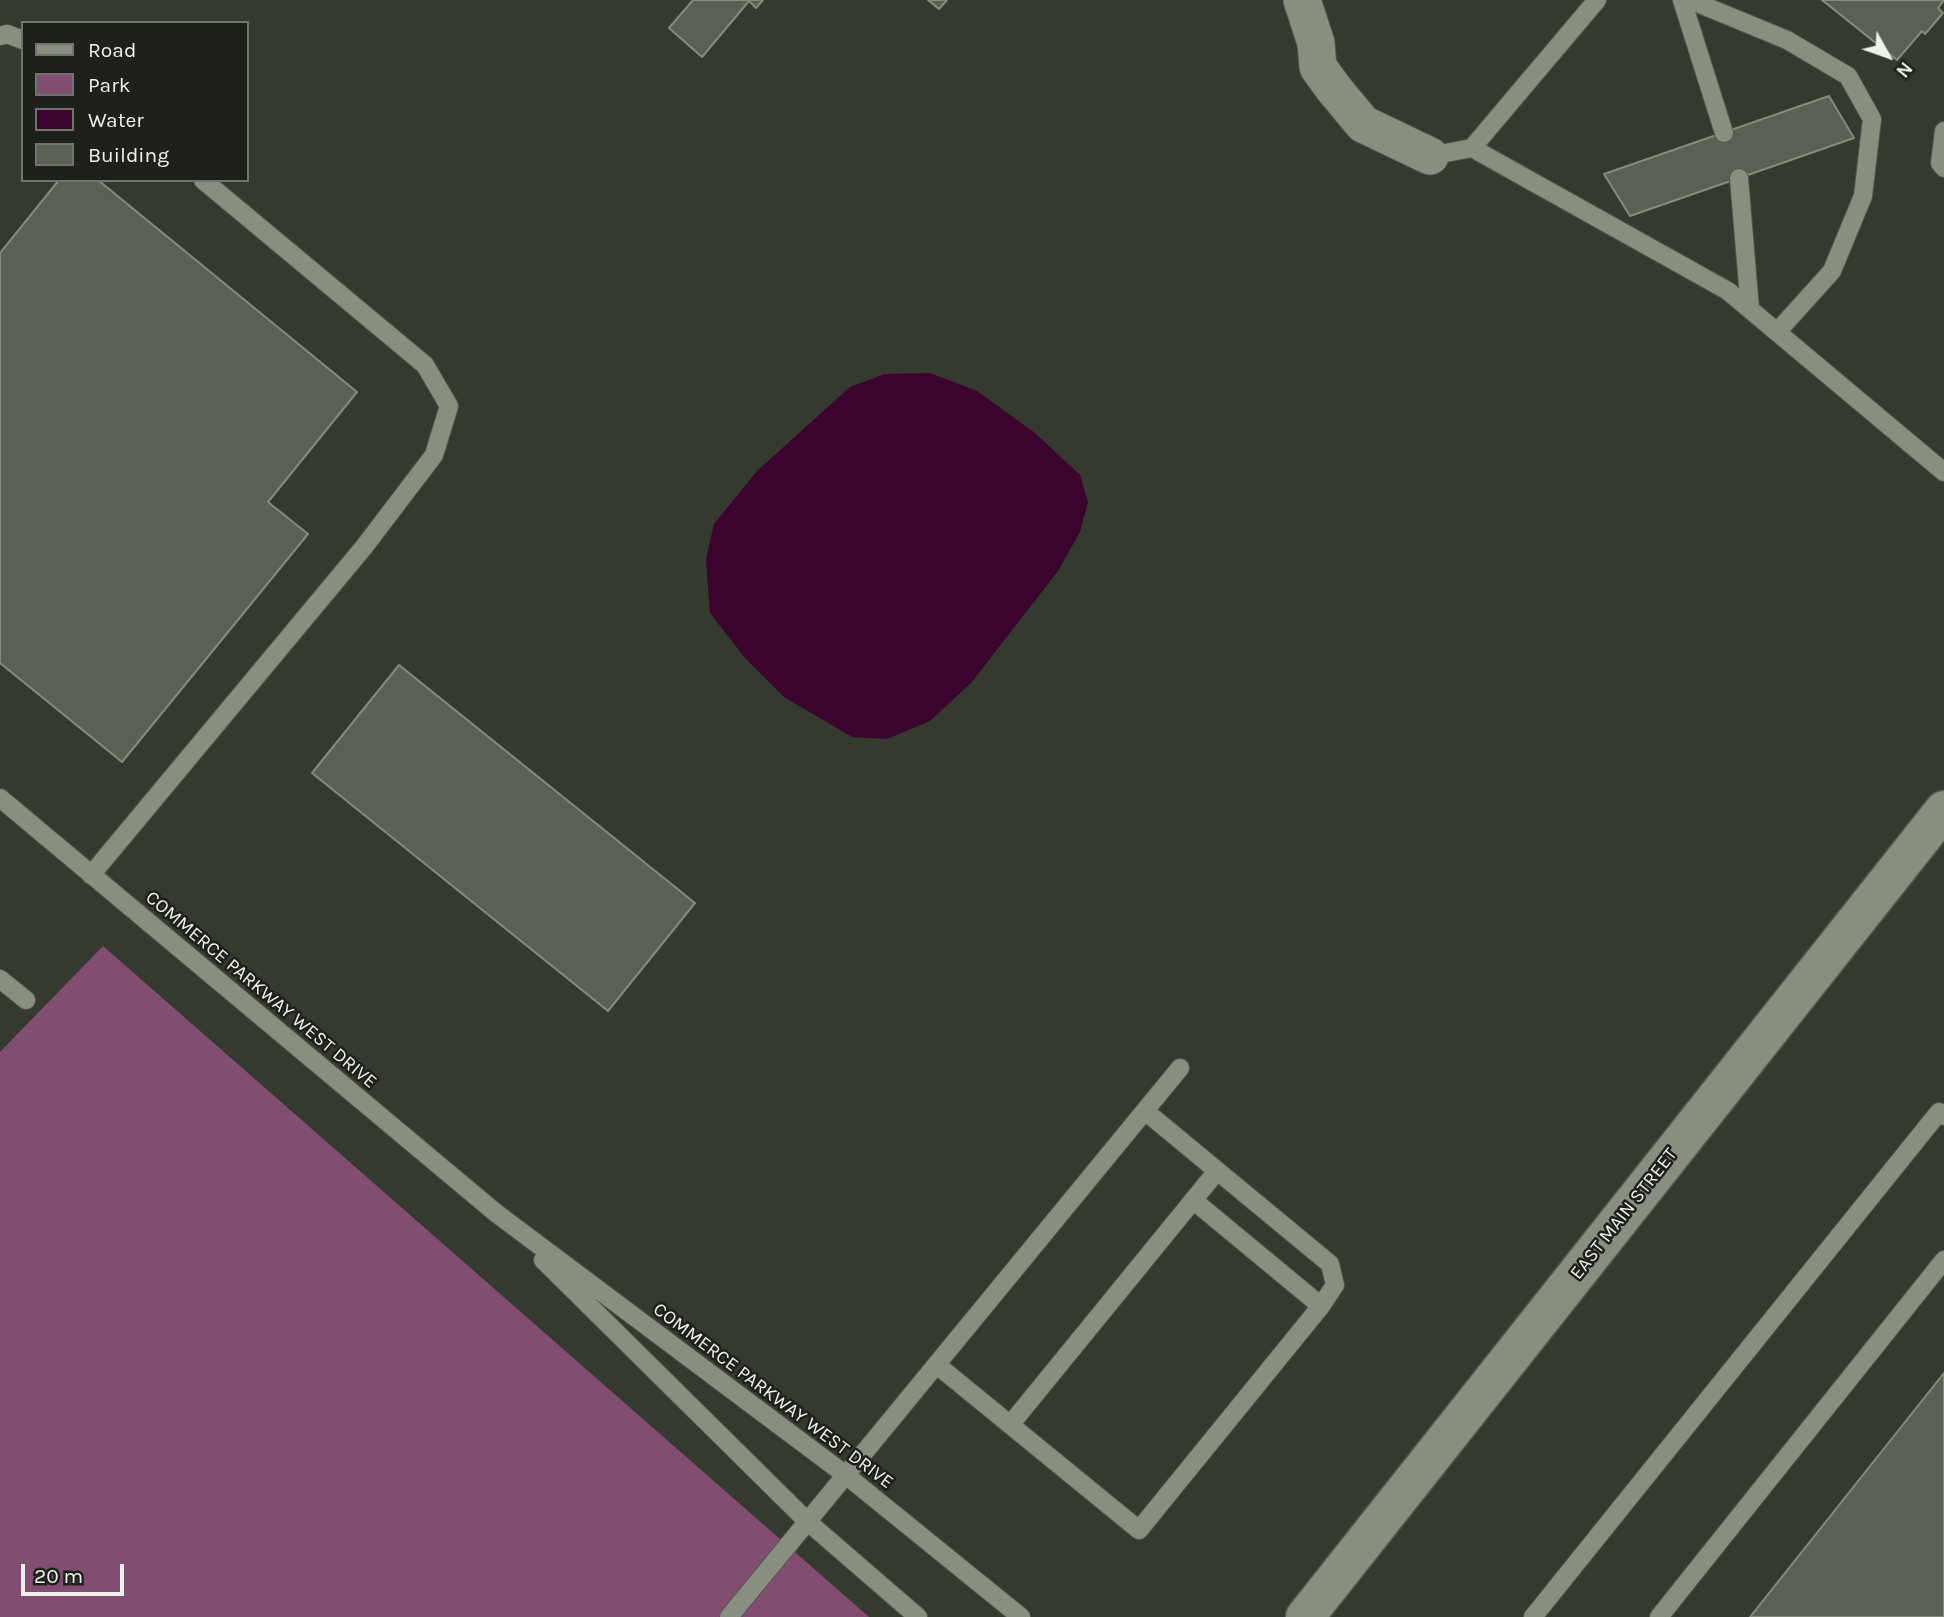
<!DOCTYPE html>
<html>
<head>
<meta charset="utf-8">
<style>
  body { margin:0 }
  #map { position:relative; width:1944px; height:1617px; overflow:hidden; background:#353a2e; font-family:Karla,sans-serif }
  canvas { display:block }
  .legend { position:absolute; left:21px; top:21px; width:228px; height:161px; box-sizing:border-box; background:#1e201b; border:2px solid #71746d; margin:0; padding:9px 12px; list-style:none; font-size:21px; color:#edf1e9 }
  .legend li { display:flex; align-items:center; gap:14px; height:35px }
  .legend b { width:35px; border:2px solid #71746d }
  .north { position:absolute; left:1853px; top:21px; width:70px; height:70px; -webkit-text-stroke:5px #1e201b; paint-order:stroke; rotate:130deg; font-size:19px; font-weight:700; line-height:28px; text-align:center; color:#edf1e9 }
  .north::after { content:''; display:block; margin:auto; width:24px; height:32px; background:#edf1e9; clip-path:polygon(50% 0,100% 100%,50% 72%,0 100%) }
  .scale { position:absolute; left:21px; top:1564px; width:103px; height:32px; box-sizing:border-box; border:4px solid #edf1e9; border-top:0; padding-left:9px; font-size:21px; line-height:24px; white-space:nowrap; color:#edf1e9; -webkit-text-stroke:5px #1e201b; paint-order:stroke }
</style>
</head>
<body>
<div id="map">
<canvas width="1944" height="1617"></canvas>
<ul class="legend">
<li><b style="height:9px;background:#888e80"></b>Road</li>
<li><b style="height:19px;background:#814e71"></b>Park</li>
<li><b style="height:19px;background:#3a042e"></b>Water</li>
<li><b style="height:19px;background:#5a6053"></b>Building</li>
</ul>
<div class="north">N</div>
<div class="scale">20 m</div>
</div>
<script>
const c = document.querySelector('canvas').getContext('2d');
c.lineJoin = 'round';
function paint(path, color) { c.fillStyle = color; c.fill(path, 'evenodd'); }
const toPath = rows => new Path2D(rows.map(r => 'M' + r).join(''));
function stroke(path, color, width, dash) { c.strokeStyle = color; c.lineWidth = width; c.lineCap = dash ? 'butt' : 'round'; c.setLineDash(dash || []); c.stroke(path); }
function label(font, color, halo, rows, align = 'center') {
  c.font = font + ' Karla,sans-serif'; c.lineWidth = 5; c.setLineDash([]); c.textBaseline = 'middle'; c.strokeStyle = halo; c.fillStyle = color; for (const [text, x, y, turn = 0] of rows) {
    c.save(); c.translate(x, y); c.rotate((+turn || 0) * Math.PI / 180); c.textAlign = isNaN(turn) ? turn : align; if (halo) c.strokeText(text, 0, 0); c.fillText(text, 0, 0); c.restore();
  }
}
paint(toPath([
  [103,946,869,1617,0,1617,0,1052]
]), '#814e71');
paint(toPath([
  [930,373,977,391,1035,433,1080,475,1088,502,1080,532,1058,571,971,683,930,721,887,739,852,737,784,697,745,658,710,613,706,559,714,524,757,471,850,387,885,374]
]), '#3a042e');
const building = toPath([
  [693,0,763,0,756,8,749,1,702,57,669,28,693,0],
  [928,0,947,0,939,9,928,0],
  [1822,0,1944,0,1938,8,1943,13,1925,34,1922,31,1897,60,1822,0],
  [1829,96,1854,138,1630,216,1604,174,1829,96],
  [59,180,98,180,357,392,268,502,308,534,122,762,0,663,0,253,59,180],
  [399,665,695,903,608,1011,312,773,399,665],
  [1944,1373,1944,1617,1750,1617,1944,1373]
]);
paint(building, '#5a6053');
stroke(building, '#858b7c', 2);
const service = toPath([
  [1682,0,1724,133],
  [1690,0,1787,40,1848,76,1872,119,1863,196,1832,271,1777,332],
  [0,36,7,34,23,40],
  [1944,131,1940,163,1944,168],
  [1472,148,1728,291,1944,472],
  [1430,156,1472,148,1597,0],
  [1739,178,1750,309],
  [0,798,496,1213,847,1476,1021,1617],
  [91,875,364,547,434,455,449,406,425,365,203,180],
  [0,979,26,1000],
  [1193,1200,1321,1306],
  [543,1260,808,1522,918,1617],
  [937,1365,1139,1530,1321,1306,1335,1285,1330,1264,1145,1111],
  [1010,1425,1217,1171],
  [729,1617,1180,1068],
  [1533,1617,1939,1112,1944,1116],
  [1659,1617,1944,1260]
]);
const minor = toPath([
  [1302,0,1316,43,1318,67,1334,89,1363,124,1430,156]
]);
const secondary = toPath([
  [1305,1617,1944,810]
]);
stroke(service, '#53574d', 20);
stroke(minor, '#53574d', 39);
stroke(secondary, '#53574d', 41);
stroke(service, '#888e80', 18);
stroke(minor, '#888e80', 37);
stroke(secondary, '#888e80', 38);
label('19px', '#edf1e9', '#1e201b', [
  ["COMMERCE PARKWAY WEST DRIVE",261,990,40],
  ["EAST MAIN STREET",1624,1214,-52],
  ["COMMERCE PARKWAY WEST DRIVE",773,1396,37]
]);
</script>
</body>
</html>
